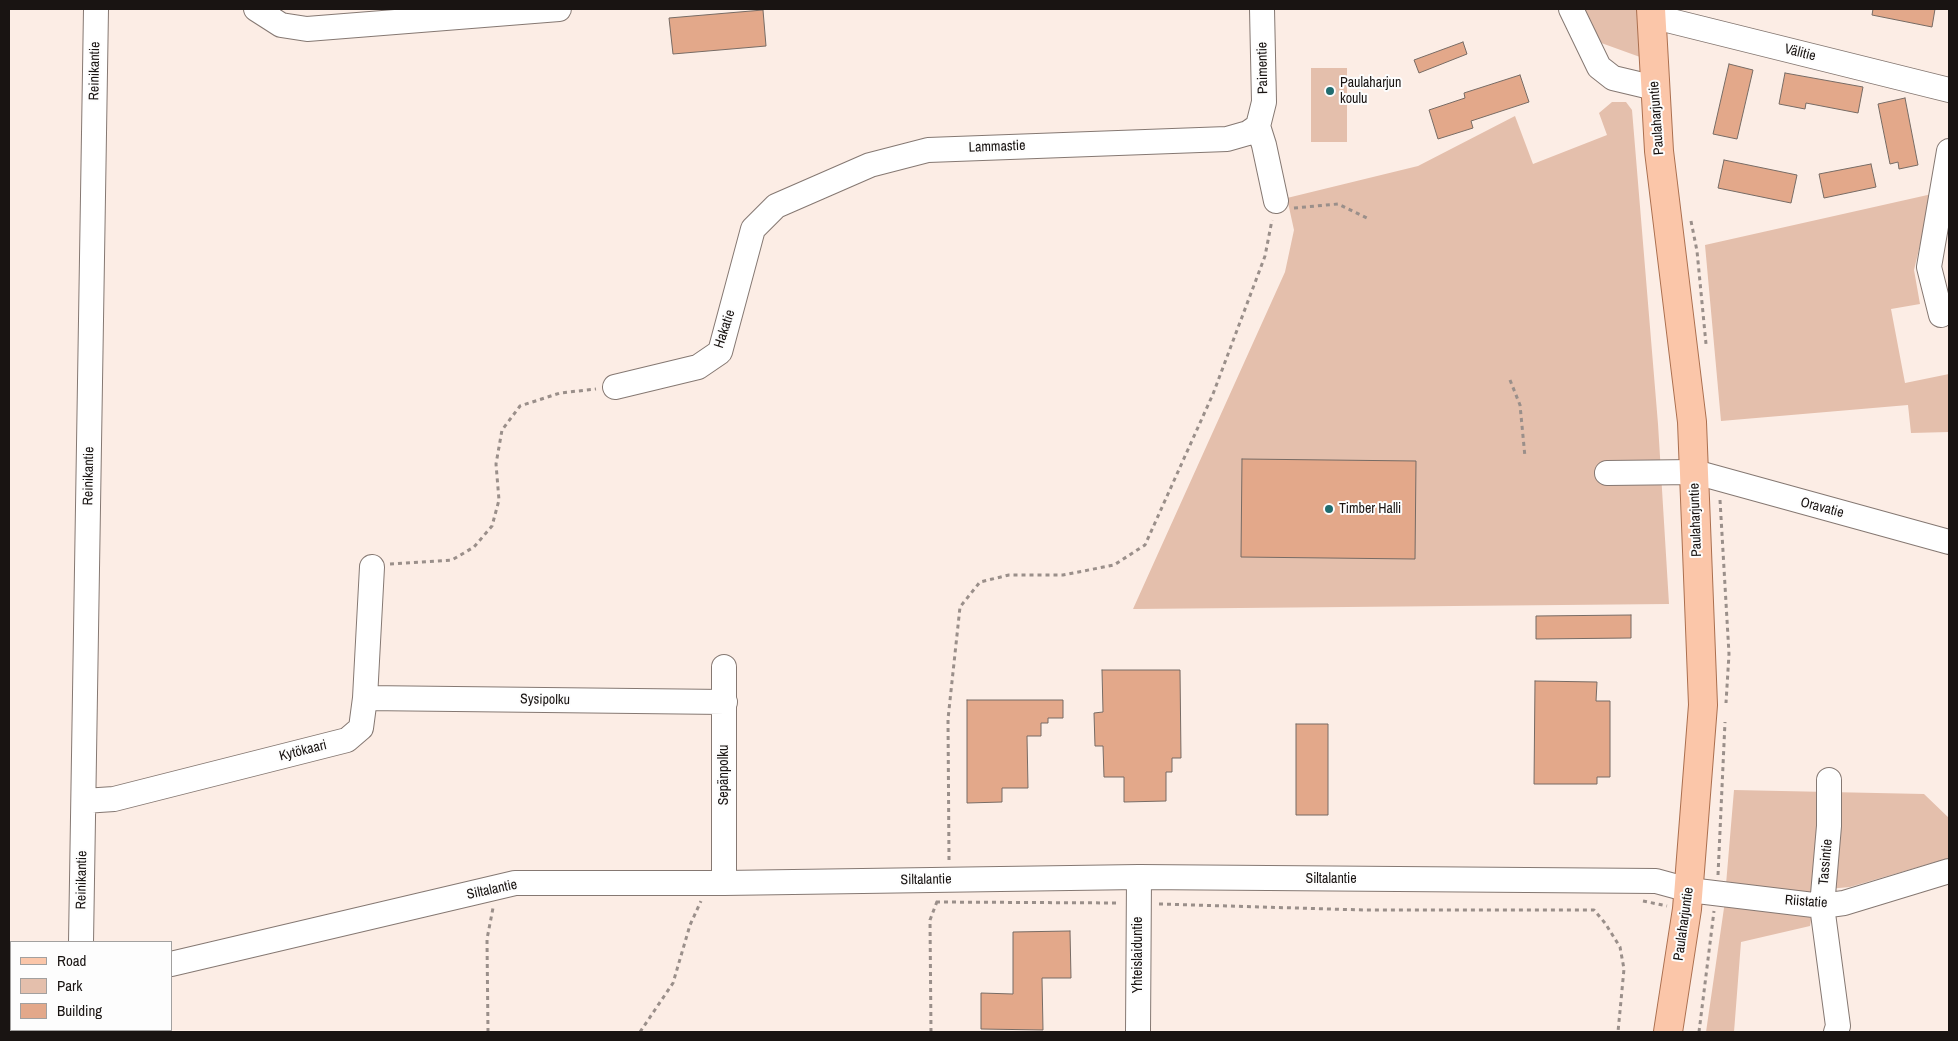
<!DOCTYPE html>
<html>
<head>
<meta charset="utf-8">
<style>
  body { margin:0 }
  #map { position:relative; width:1958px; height:1041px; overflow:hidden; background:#fcede5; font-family:"Archivo Narrow",sans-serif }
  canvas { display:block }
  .frame { position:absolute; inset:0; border:10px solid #191412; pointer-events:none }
  .legend { position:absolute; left:10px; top:941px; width:162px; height:90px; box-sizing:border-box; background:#fdfdfd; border:1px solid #a2a09f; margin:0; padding:6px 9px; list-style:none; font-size:15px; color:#191412 }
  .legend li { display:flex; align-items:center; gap:10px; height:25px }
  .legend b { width:25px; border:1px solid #a2a09f }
</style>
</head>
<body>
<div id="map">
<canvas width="1958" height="1041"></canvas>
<div class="frame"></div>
<ul class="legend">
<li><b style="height:6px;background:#fbc6a9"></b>Road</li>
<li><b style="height:14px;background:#e4bfac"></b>Park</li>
<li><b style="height:14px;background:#e3a88a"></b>Building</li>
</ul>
</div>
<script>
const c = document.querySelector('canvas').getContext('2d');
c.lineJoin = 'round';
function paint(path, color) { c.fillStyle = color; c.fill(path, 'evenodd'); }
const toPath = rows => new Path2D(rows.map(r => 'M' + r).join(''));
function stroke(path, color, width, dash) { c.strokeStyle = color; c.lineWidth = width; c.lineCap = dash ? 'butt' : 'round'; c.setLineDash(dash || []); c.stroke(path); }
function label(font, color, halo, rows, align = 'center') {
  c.font = font + ' "Archivo Narrow",sans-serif'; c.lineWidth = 4; c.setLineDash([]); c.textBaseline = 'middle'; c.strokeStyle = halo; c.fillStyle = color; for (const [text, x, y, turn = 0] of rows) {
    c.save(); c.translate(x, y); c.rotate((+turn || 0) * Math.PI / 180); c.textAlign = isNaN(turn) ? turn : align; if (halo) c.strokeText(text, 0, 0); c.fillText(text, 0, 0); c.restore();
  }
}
paint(toPath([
  [1578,9,1637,9,1640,57,1593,40],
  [1311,68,1347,68,1347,142,1311,142],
  [1612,102,1626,102,1632,110,1658,424,1669,604,1133,609,1285,272,1294,230,1287,198,1418,166,1515,116,1533,164,1607,135,1599,113],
  [1932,194,1914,270,1920,304,1891,309,1905,383,1949,374,1949,432,1911,433,1908,405,1721,421,1705,245],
  [1734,790,1924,794,1949,818,1949,858,1850,887,1816,890,1810,926,1741,942,1734,1032,1706,1032,1724,908]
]), '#e4bfac');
const building = toPath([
  [1873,9,1935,9,1932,27,1872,15,1873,9],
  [763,10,766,46,673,54,669,18,763,10],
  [1463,42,1467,54,1419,73,1414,60,1463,42],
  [1729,64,1753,70,1737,139,1713,134,1729,64],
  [1785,73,1863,87,1858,113,1806,103,1805,109,1779,104,1785,73],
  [1520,75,1529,102,1471,121,1473,128,1438,139,1429,110,1465,98,1464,93,1520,75],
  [1905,98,1918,165,1899,169,1898,162,1890,164,1878,104,1905,98],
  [1724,160,1797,175,1791,203,1718,188,1724,160],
  [1871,164,1876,187,1824,198,1819,174,1871,164],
  [1242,459,1416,461,1415,559,1241,557,1242,459],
  [1631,615,1631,638,1536,639,1536,616,1631,615],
  [1102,670,1180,670,1181,758,1172,758,1172,772,1166,772,1166,801,1124,802,1124,777,1104,777,1103,746,1095,746,1094,713,1103,712,1102,670],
  [1535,681,1597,682,1596,701,1610,701,1610,777,1597,777,1597,784,1534,784,1535,681],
  [967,700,1063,700,1063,718,1048,718,1048,723,1041,723,1041,736,1027,736,1028,788,1002,788,1002,802,967,803,967,700],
  [1296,724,1328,724,1328,815,1296,815,1296,724],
  [1070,931,1071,978,1042,978,1043,1030,981,1029,981,993,1013,994,1013,932,1070,931]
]);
paint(building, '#e3a88a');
stroke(building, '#776b64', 1);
const minor = toPath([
  [256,9,281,25,307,29,559,9],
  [1571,9,1599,67,1613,78,1655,88],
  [1651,16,1949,90],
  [1258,126,1264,102,1262,9],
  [1258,126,1264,145,1276,201],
  [1941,315,1929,267,1949,151],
  [615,387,698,367,720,352,753,229,776,206,870,165,928,150,1227,139,1248,133,1258,126],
  [1607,473,1695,472,1949,542],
  [365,698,725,702],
  [1829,780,1829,826,1822,906,1838,1026,1836,1032],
  [84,801,114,799,347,740,361,728,365,698,372,567],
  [724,883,724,667],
  [81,942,96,9],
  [171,964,515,883,724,883,1139,877,1656,881,1689,890,1822,906,1844,903,1949,871],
  [9,1026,11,1026],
  [81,1032,81,1030],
  [1138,1032,1139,877]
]);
const major = toPath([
  [1651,9,1659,151,1692,422,1703,705,1687,909,1668,1032]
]);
stroke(minor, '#857872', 26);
stroke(major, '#ab6f4f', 30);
stroke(toPath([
  [1294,208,1338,204,1367,218],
  [1691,221,1697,251,1706,344],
  [1510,380,1520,405,1525,457],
  [1720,500,1729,654,1726,703],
  [390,564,452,560,474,547,492,526,499,500,496,464,502,430,520,406,560,393,596,389],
  [949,860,948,719,960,607,980,582,1009,575,1063,575,1114,565,1145,545,1213,394,1265,256,1272,220],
  [1718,875,1725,722],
  [1643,901,1667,906],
  [936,902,1120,903],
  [1159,904,1364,910,1594,910,1605,923,1620,947,1624,969,1618,1032],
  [488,1032,487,939,493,908],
  [640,1032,673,983,690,925,701,901],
  [931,1032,930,920,938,899],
  [1699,1032,1714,911]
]), '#9a8f8a', 3, [4, 4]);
stroke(minor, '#fff', 24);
stroke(major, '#fbc6a9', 28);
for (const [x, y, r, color] of [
  [1330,91,5,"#206c6f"],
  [1329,509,5,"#206c6f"]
]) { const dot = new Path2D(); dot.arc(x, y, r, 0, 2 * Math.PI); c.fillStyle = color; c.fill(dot); stroke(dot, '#fdfdfd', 2); }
label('14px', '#191412', '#fdfdfd', [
  ["Välitie",1800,53,14],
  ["Paimentie",1263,68,-91],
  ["Reinikantie",95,71,-89],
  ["Paulaharjuntie",1657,118,-94],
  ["Lammastie",997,147,-2],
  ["Hakatie",725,329,-72],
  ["Reinikantie",89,476,-89],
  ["Oravatie",1822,508,15],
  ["Paulaharjuntie",1696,520,-92],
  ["Sysipolku",545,700,1],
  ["Kytökaari",303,751,-14],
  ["Sepänpolku",724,775,-90],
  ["Tassintie",1826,862,-85],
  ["Siltalantie",1331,879],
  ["Reinikantie",82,880,-89],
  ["Siltalantie",926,880,-1],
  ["Siltalantie",492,890,-12],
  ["Riistatie",1806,902,4],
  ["Paulaharjuntie",1684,924,-82],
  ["Yhteislaiduntie",1138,955,-90]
]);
label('14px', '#191412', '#fdfdfd', [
  ["Paulaharjun",1340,83],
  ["koulu",1340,99],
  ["Timber Halli",1339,509]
], 'left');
</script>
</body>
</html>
